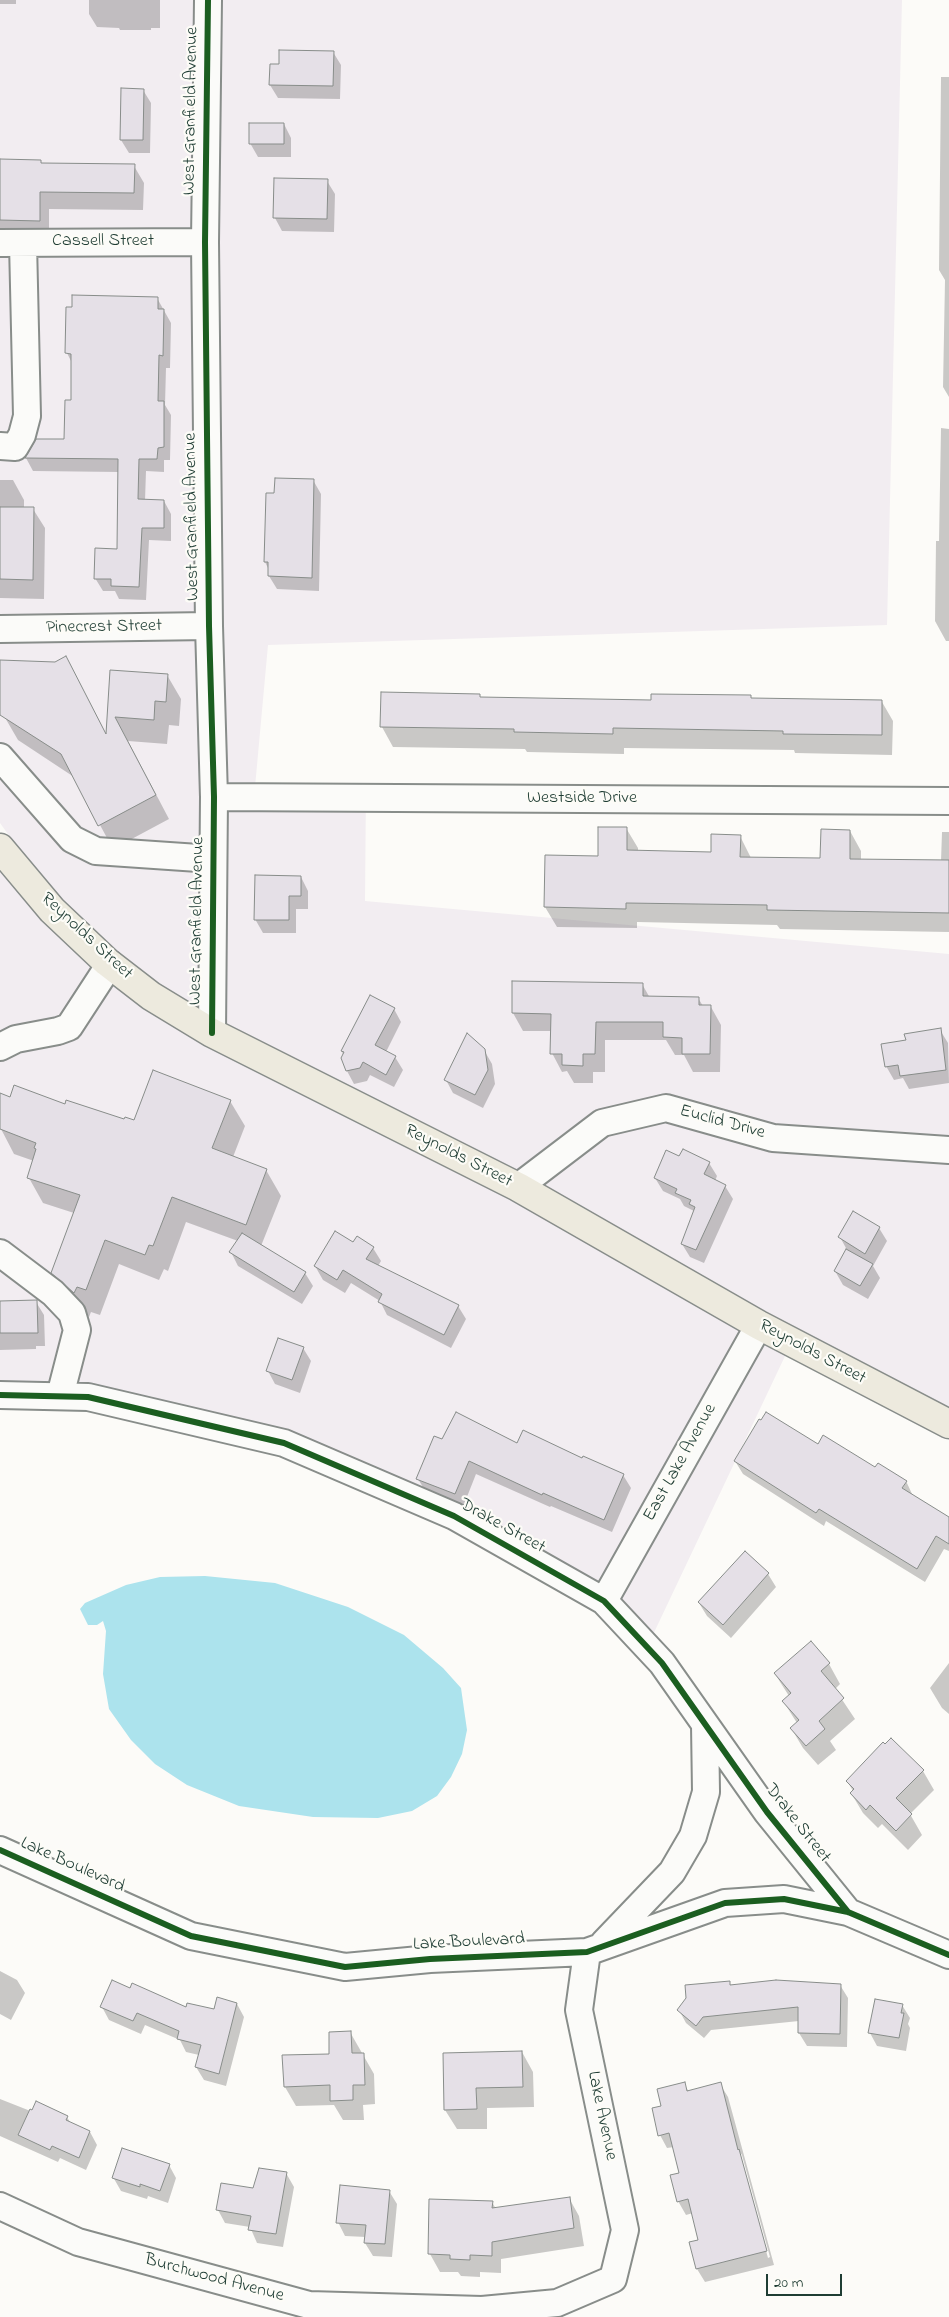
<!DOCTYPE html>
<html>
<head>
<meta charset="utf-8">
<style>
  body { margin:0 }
  #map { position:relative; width:949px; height:2317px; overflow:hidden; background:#fcfbf8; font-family:"Indie Flower",sans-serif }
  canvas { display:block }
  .scale { position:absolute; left:766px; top:2274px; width:76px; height:22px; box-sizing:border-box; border:2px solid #1f3d34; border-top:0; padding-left:6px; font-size:15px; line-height:18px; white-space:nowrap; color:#1f3d34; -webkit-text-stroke:4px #fdfcf7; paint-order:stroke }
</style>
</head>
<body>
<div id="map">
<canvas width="949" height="2317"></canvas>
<div class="scale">20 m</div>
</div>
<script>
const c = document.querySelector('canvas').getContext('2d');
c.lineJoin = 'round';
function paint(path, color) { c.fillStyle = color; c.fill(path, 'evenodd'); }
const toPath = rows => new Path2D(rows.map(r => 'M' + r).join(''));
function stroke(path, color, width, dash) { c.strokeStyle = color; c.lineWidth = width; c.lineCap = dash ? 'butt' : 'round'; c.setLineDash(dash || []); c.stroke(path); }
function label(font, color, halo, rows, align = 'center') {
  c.font = font + ' "Indie Flower",sans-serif'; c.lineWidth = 4.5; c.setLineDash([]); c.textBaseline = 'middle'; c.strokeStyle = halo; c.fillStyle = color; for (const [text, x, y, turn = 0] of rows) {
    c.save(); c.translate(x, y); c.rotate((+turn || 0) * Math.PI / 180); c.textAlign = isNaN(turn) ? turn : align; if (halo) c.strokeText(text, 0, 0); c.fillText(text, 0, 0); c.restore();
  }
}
paint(toPath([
  [0,0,902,0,887,625,268,645,254,798,366,786,365,901,949,954,949,1409,767,1314,525,1176,219,1022,161,985,117,952,64,901,18,848,0,823],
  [0,871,42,919,96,971,143,1006,205,1045,510,1199,786,1354,650,1641,409,1488,150,1396,0,1387]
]), '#f2edf1');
paint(toPath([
  [205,1576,275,1583,348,1607,404,1635,443,1668,461,1688,467,1730,462,1754,451,1777,437,1796,412,1811,378,1818,313,1817,239,1806,187,1785,155,1764,131,1740,109,1709,103,1674,106,1631,103,1621,97,1625,88,1625,80,1609,85,1603,126,1585,160,1577]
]), '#ace3ed');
paint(toPath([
  [0,0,16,0,16,4,0,4],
  [89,0,160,0,160,28,151,28,151,30,120,30,119,28,97,27,89,14],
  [333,52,341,65,340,99,278,98,270,85,280,65],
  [941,77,949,77,949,397,943,387,945,280,939,270],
  [143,90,151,103,150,153,129,153,121,140],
  [284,124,291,138,291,157,258,157,250,143],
  [0,161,40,161,42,164,134,166,144,183,143,210,49,209,49,238,0,232],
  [327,181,335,194,334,232,282,231,275,218],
  [157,298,171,323,170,368,166,368,165,405,171,415,170,460,164,460,164,472,146,471,145,501,164,501,171,514,171,541,149,540,146,600,119,599,115,591,103,591,95,578,118,550,119,472,33,471,26,458,65,441,72,402,72,363,67,353],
  [941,428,949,429,949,641,946,641,935,621,936,541,939,541],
  [0,480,13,480,24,500,24,508,33,509,45,528,44,599,0,598],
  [313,480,321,494,319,591,277,589,269,576,269,570,265,562,276,494],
  [0,661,79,682,107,736,111,671,167,675,181,699,179,726,169,725,167,744,128,741,169,819,113,849,74,777,18,740,0,709],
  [382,694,479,695,481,698,653,701,752,699,882,702,893,721,892,755,795,753,794,750,624,748,624,754,527,752,525,749,393,747,382,727],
  [626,828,638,848,638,852,712,853,740,836,751,858,822,860,850,831,861,851,861,861,941,861,942,832,949,832,949,932,780,929,777,925,637,922,637,928,557,927,545,907,546,856,599,857],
  [301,877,308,891,308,909,296,909,296,933,263,933,255,919],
  [642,984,650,998,698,998,703,1006,711,1007,721,1025,720,1072,693,1072,684,1055,675,1055,666,1040,605,1040,605,1072,593,1072,593,1083,574,1083,567,1071,562,1072,552,1053,552,1031,523,1031,513,1013],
  [394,1009,401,1022,386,1052,395,1057,403,1070,394,1087,370,1075,367,1081,354,1084,347,1071,342,1051],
  [940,1030,948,1043,949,1083,909,1089,903,1078,894,1080,886,1066,907,1041],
  [484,1050,492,1064,495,1084,483,1108,453,1093,446,1080],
  [230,1101,245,1126,233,1157,266,1170,281,1196,261,1246,305,1273,313,1286,302,1304,238,1266,231,1252,238,1241,186,1222,168,1271,164,1269,159,1280,119,1264,100,1315,91,1312,89,1317,67,1298,52,1272,74,1213,43,1203,29,1178,34,1161,14,1154,0,1127,65,1106,134,1122],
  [680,1158,709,1163,717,1176,715,1181,725,1186,733,1199,704,1263,690,1257,682,1244,694,1211,684,1206,680,1199,663,1191,655,1178],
  [879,1228,887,1241,873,1266,880,1278,868,1299,843,1285,835,1271,847,1250,840,1237],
  [373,1248,381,1261,378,1266,458,1306,466,1319,451,1348,387,1315,380,1301,351,1283,345,1293,323,1280,315,1266],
  [0,1302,36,1302,44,1315,45,1346,36,1346,36,1349,0,1350],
  [303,1348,311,1361,300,1393,275,1384,268,1371],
  [443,1441,518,1444,583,1460,623,1475,631,1488,612,1532,551,1506,550,1507,476,1474,463,1507,426,1492,418,1479],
  [818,1446,906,1481,913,1496,949,1518,949,1551,944,1549,925,1582,826,1521,824,1526,743,1474,735,1461],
  [745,1553,768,1574,776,1587,731,1638,707,1616,699,1603],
  [811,1643,829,1664,840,1684,835,1689,855,1719,830,1741,836,1750,818,1765,803,1748,791,1728,797,1723,783,1701,789,1696,775,1674],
  [949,1663,949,1714,942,1708,930,1688],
  [923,1771,934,1790,910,1814,922,1835,908,1850,882,1824,878,1828,863,1813,851,1793,853,1791,847,1781],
  [0,1971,17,1980,25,1993,11,2020,0,2014],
  [729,1982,731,1986,840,1985,848,1998,847,2047,807,2046,799,2033,799,2021,711,2030,704,2038,686,2023,679,2010],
  [237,2004,244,2017,226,2086,204,2080,196,2067,199,2055,186,2052,180,2040,145,2025,141,2034,109,2020,102,2007,215,2010],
  [902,2005,910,2018,908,2024,910,2028,906,2051,877,2046,870,2033],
  [350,2032,374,2074,375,2104,363,2105,364,2120,343,2120,334,2105,296,2106,285,2087,330,2055],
  [522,2052,533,2072,534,2107,487,2108,487,2129,457,2129,445,2110],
  [684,2084,689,2092,720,2084,728,2097,774,2265,705,2282,697,2269,690,2243,700,2240,693,2213,686,2215,678,2201,681,2173,674,2147,667,2148,660,2135,662,2107],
  [739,2151,742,2155,770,2257,768,2258],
  [0,2099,33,2112,67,2117,71,2124,90,2132,97,2145,86,2170,60,2158,58,2162,0,2136],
  [169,2165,176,2178,168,2203,148,2196,147,2199,121,2191,113,2177],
  [286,2173,294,2187,283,2247,257,2243,250,2227,225,2223,218,2210],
  [389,2191,397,2204,392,2257,373,2256,365,2243,366,2237,345,2236,338,2222],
  [569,2198,579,2216,584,2246,501,2259,501,2273,480,2272,480,2277,461,2276,458,2272,440,2272,430,2254,431,2201,492,2202,496,2209]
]), '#0003');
const building = toPath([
  [279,50,334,51,333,86,269,85,270,64,279,64,279,50],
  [121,88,144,89,143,140,120,140,121,88],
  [249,123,284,123,284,144,249,144,249,123],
  [0,159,41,160,41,163,135,164,134,193,40,192,40,221,0,220,0,159],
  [274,178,328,179,327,219,273,218,274,178],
  [72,295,158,297,158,309,164,309,163,356,159,355,158,401,164,401,164,447,158,448,157,459,139,459,138,499,164,500,164,528,142,528,139,587,111,586,111,579,94,579,95,548,117,549,118,459,25,458,36,439,64,439,65,400,71,400,71,354,65,353,66,307,72,307,72,295],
  [275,478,314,479,312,578,268,576,268,562,264,562,266,493,274,493,275,478],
  [0,507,34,507,33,580,0,579,0,507],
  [66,656,106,734,110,670,168,674,166,702,155,701,154,720,115,717,156,795,98,826,61,754,0,715,0,660,55,662,66,656],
  [381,692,480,694,480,697,651,700,651,694,751,695,751,698,882,700,882,735,783,734,783,731,613,728,613,734,514,732,514,729,380,727,381,692],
  [598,827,627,827,627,850,711,852,711,834,741,835,740,857,820,858,821,829,850,830,850,859,949,860,949,913,767,910,767,905,626,903,626,909,544,907,545,855,598,856,598,827],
  [255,875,301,876,301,896,289,896,289,920,254,920,255,875],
  [512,981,643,983,643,996,699,997,699,1005,711,1005,710,1054,682,1054,682,1038,663,1037,663,1022,596,1022,595,1054,583,1054,583,1066,562,1065,562,1054,550,1054,551,1014,512,1013,512,981],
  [370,995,395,1008,375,1045,396,1056,386,1075,363,1062,360,1068,346,1071,341,1058,344,1052,341,1051,370,995],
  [941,1028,946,1070,900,1076,898,1065,885,1067,881,1044,906,1040,904,1034,941,1028],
  [467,1033,485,1049,488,1070,475,1095,444,1080,467,1033],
  [153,1070,231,1100,212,1148,267,1169,246,1225,172,1197,153,1246,149,1245,145,1255,105,1240,86,1290,77,1287,74,1293,51,1273,80,1195,27,1178,36,1149,34,1148,36,1143,0,1129,0,1093,10,1097,14,1085,65,1104,66,1100,124,1119,125,1117,134,1120,153,1070],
  [683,1149,710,1162,704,1174,726,1185,696,1250,681,1244,695,1207,689,1204,691,1200,675,1193,677,1189,654,1178,666,1150,679,1156,683,1149],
  [853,1211,880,1227,865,1254,838,1237,853,1211],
  [335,1231,353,1242,357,1236,374,1247,366,1259,459,1305,444,1335,378,1302,382,1294,343,1270,337,1280,314,1266,335,1231],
  [242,1233,306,1272,294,1292,229,1252,242,1233],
  [846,1249,873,1264,860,1286,834,1271,846,1249],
  [37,1300,38,1333,0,1333,0,1301,37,1300],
  [278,1338,304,1347,292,1380,266,1371,278,1338],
  [456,1412,517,1443,523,1430,582,1458,583,1456,624,1474,604,1520,543,1493,542,1495,469,1461,455,1494,416,1479,434,1436,442,1439,456,1412],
  [766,1412,818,1444,823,1435,875,1467,878,1463,907,1481,902,1488,949,1517,949,1544,936,1536,917,1569,819,1509,816,1513,734,1461,759,1419,761,1420,766,1412],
  [745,1551,769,1573,723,1625,698,1602,745,1551],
  [811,1641,830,1663,821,1671,844,1698,819,1721,825,1729,806,1746,790,1728,799,1720,782,1701,791,1693,774,1673,811,1641],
  [891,1738,924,1770,896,1798,912,1814,896,1831,870,1805,866,1810,850,1793,854,1789,846,1781,883,1742,885,1744,891,1738],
  [112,1980,130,1988,132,1983,186,2007,187,2003,214,2009,217,1997,237,2003,219,2074,195,2067,201,2045,177,2039,179,2031,137,2013,133,2021,100,2007,112,1980],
  [776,1980,841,1984,840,2034,798,2033,798,2007,703,2017,696,2026,677,2010,686,1998,685,1985,730,1981,730,1985,776,1980],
  [875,1999,903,2004,901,2013,904,2013,899,2038,868,2033,875,1999],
  [351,2031,352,2053,364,2053,365,2085,353,2085,353,2100,330,2101,330,2085,284,2087,282,2055,329,2054,329,2032,351,2031],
  [522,2051,523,2087,476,2088,477,2109,444,2110,443,2053,522,2051],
  [685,2082,687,2091,721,2082,738,2150,739,2149,767,2251,696,2269,689,2242,698,2240,688,2199,677,2202,670,2175,679,2173,669,2133,658,2136,652,2108,661,2106,657,2089,685,2082],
  [36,2101,68,2116,66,2120,90,2131,79,2158,52,2146,50,2150,18,2135,30,2109,32,2110,36,2101],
  [122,2148,170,2164,160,2191,140,2184,140,2187,112,2178,122,2148],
  [259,2168,287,2172,276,2234,248,2230,251,2216,216,2210,221,2183,253,2188,259,2168],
  [340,2185,390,2190,385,2244,364,2243,366,2225,336,2223,340,2185],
  [570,2197,574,2228,492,2242,492,2256,470,2255,470,2260,450,2259,450,2255,428,2254,429,2199,493,2201,492,2208,570,2197]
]);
paint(building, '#e5e0e7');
stroke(building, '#888d8a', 1);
const minor = toPath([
  [208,0,205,242,209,626,214,797,212,1033],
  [0,243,205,242],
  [0,446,15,447,22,435,27,416,23,243],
  [0,629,209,626],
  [0,757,72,839,96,851,213,859],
  [214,797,949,801],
  [0,1047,16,1039,58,1031,69,1027,110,964],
  [518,1187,602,1123,666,1108,773,1138,949,1150],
  [0,1253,53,1293,72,1313,77,1330,60,1396],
  [0,1395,88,1397,284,1443,454,1516,604,1601,662,1663,767,1812,848,1912],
  [604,1601,759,1325],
  [0,1850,191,1936,345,1967,430,1959,587,1952,725,1903,784,1899,848,1912,949,1955],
  [604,1943,672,1872,693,1836,706,1792,705,1725],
  [0,2206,78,2242,309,2305,482,2310,557,2303,613,2279,625,2230,579,2010,587,1952]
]);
const major = toPath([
  [0,848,52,910,107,962,151,996,212,1033,518,1187,759,1325,949,1424]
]);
stroke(minor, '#888d8a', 30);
stroke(major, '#888d8a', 31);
stroke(minor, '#fbfbf9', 26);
stroke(major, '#edeade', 28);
stroke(toPath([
  [208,0,205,242,209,626,214,797,212,1033],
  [0,1395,88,1397,284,1443,454,1516,604,1601,662,1663,767,1812,848,1912],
  [0,1850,191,1936,345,1967,430,1959,587,1952,725,1903,784,1899,848,1912,949,1955]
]), '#1b5e20', 6);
label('18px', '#1f3d34', '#fdfcf7', [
  ["West Granfield Avenue",192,111,-89],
  ["Cassell Street",103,242],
  ["West Granfield Avenue",193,517,-91],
  ["Pinecrest Street",104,628,-1],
  ["Westside Drive",582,799],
  ["West Granfield Avenue",198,921,-89],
  ["Reynolds Street",86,937,43],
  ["Euclid Drive",722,1123,15],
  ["Reynolds Street",458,1157,27],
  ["Reynolds Street",812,1353,28],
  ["East Lake Avenue",681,1463,-61],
  ["Drake Street",502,1527,29],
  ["Drake Street",797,1824,52],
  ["Lake Boulevard",72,1866,24],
  ["Lake Boulevard",469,1943,-3],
  ["Lake Avenue",601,2116,78],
  ["Burchwood Avenue",214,2279,15]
]);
</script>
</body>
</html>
